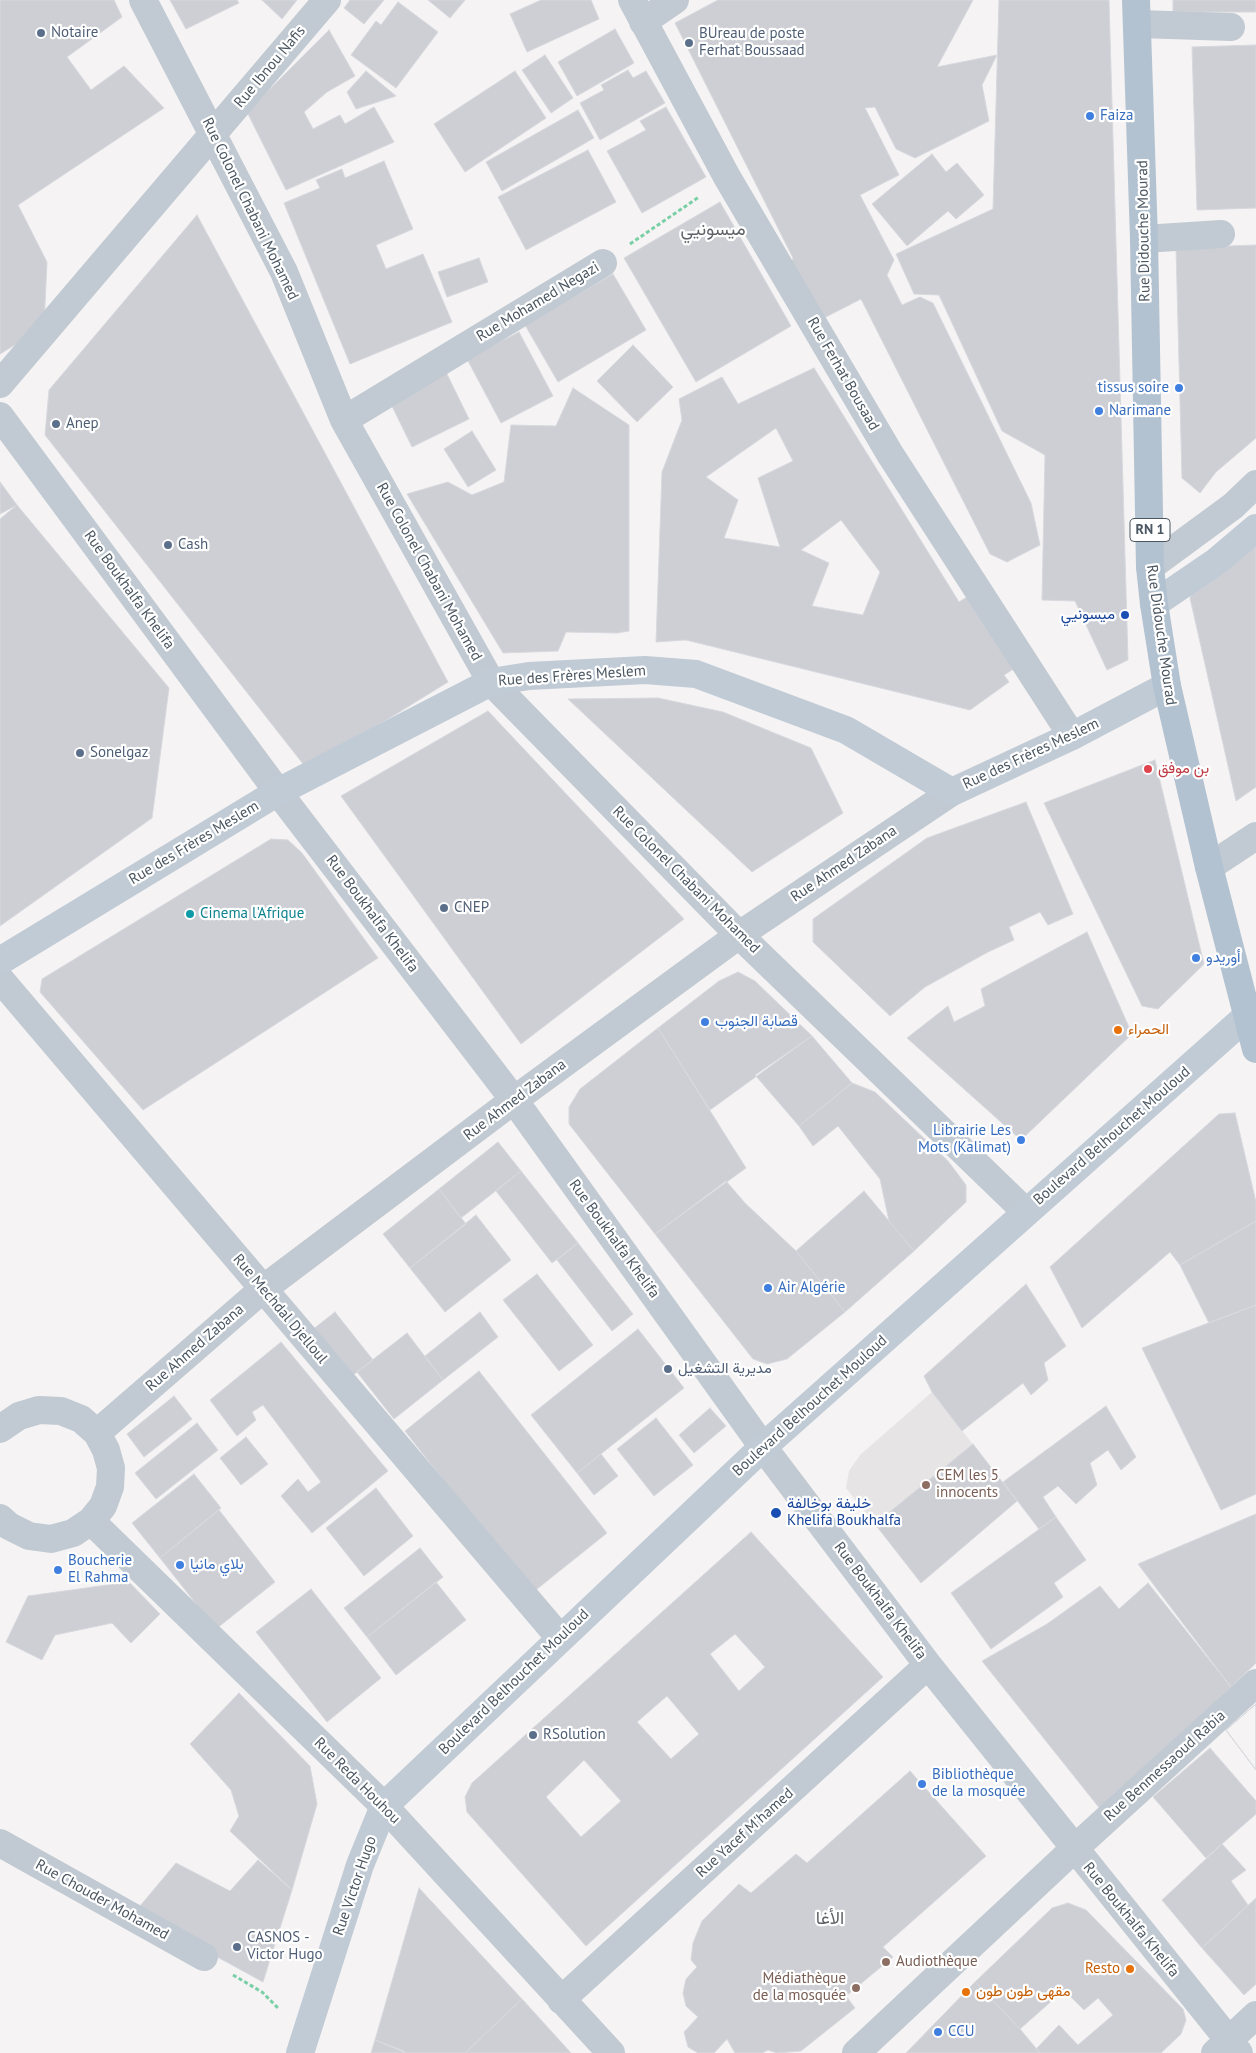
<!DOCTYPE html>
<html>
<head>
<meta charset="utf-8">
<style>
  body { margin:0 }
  canvas { display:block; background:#f5f3f3 }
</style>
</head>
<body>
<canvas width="1256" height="2053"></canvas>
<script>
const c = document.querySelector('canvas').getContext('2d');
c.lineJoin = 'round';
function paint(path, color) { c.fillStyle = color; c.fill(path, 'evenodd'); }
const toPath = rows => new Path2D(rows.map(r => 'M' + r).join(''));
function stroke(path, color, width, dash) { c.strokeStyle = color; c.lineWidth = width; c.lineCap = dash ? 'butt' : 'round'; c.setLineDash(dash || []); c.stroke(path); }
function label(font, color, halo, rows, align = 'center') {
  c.font = font + ' "PT Sans",Vazirmatn,sans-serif'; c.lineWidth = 4.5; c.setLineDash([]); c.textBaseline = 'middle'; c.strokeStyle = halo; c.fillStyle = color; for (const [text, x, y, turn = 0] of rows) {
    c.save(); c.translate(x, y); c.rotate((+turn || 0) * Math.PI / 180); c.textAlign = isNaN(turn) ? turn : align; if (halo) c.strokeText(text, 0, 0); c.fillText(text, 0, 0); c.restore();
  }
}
paint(toPath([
  [932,1392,1017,1501,921,1583,846,1488,849,1471,860,1455]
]), '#e6e4e5');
const building = toPath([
  [0,0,114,0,122,17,67,57,91,90,124,66,164,108,18,205,47,262,44,327,0,354,0,0],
  [170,0,237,0,239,3,186,29,170,0],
  [262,0,297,0,282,19,262,0],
  [350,0,384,0,364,24,344,8,350,0],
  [428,0,465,0,450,18,428,0],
  [541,0,591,0,599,19,527,52,510,14,541,0],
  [718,0,973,0,937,67,997,55,982,85,989,121,915,158,896,149,875,107,865,108,899,175,860,195,894,260,887,275,902,305,920,297,933,303,1031,503,1040,545,1007,562,990,554,861,299,820,320,791,263,793,258,675,23,718,0],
  [999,0,1109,0,1128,660,1107,670,1075,601,1042,600,1045,455,1002,431,939,295,914,294,896,254,993,209,999,0],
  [1173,0,1256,0,1256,12,1173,12,1173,0],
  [398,2,438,32,396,88,351,55,376,21,381,25,398,2],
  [615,29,634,63,577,96,558,62,615,29],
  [329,30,355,76,327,92,304,112,313,129,340,115,345,124,374,107,394,142,286,190,247,112,329,30],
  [1256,45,1256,208,1197,210,1192,47,1256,45],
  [545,55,573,98,551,113,522,70,545,55],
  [628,70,633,78,646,71,665,103,600,140,580,103,604,90,601,85,628,70],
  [366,71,396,96,356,109,347,92,366,71],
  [515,71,546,118,465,172,434,124,515,71],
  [666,107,706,177,642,213,607,151,646,130,640,121,666,107],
  [578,110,594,138,502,191,486,162,578,110],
  [588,150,616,202,526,250,498,197,588,150],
  [932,154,946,172,957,163,984,195,956,219,948,211,907,246,872,204,932,154],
  [384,161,413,229,376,245,386,269,423,254,452,322,350,364,284,203,320,188,316,180,342,169,345,178,384,161],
  [720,202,791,326,696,382,624,258,720,202],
  [197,215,448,682,307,769,45,435,49,390,197,215],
  [1256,245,1256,438,1216,472,1200,493,1182,478,1176,248,1256,245],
  [479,258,488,282,447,297,438,272,479,258],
  [613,274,646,330,558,382,525,325,613,274],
  [519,332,553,396,501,423,467,359,519,332],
  [633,345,673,387,637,422,597,381,633,345],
  [444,368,469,419,412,447,387,396,444,368],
  [814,368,959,602,970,595,1015,668,1004,675,1009,682,970,710,686,640,656,642,662,472,682,420,679,399,722,377,738,404,814,368],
  [776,428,793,461,758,478,780,547,724,538,738,500,706,477,776,428],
  [841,520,880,572,863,615,812,606,829,563,801,550,841,520],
  [573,388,629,425,629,631,617,633,566,632,558,651,503,653,407,494,448,482,472,495,504,482,511,425,556,426,573,388],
  [472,431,496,470,468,487,444,449,472,431],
  [0,482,17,505,0,514,0,482],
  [17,505,169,688,152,818,0,926,0,519,17,505],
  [1256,535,1256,787,1236,801,1190,598,1194,586,1256,535],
  [658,698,723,712,811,748,843,813,752,872,568,699,658,698],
  [488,711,684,919,521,1044,341,796,488,711],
  [1155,760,1204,964,1158,1009,1142,1006,1044,803,1155,760],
  [1026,802,1073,914,1048,925,1040,912,1009,927,1014,940,988,952,925,987,890,1016,813,942,813,919,927,838,1026,802],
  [271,839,288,840,302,853,378,958,143,1110,40,992,42,979,271,839],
  [1087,932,1132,1034,1021,1140,907,1038,948,1006,954,1022,985,1006,981,989,1087,932],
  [738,972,755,981,812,1036,710,1110,658,1028,719,981,738,972],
  [658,1028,746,1168,655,1234,569,1124,569,1107,580,1089,658,1028],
  [812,1036,852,1083,799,1126,755,1075,812,1036],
  [852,1083,875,1092,948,1161,966,1185,966,1202,914,1251,889,1221,880,1179,838,1126,813,1146,799,1126,852,1083],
  [1235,1113,1256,1202,1256,1221,1180,1265,1170,1252,1082,1328,1050,1267,1219,1114,1235,1113],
  [498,1142,521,1171,461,1218,439,1189,498,1142],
  [521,1171,578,1243,552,1263,496,1191,521,1171],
  [726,1181,745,1203,796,1251,845,1312,787,1359,767,1364,753,1359,655,1234,726,1181],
  [439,1189,466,1224,410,1268,383,1234,439,1189],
  [864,1191,914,1251,845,1312,796,1251,864,1191],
  [476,1215,511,1260,445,1312,410,1268,476,1215],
  [1256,1221,1256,1305,1209,1323,1180,1265,1256,1221],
  [578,1243,633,1314,612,1331,557,1260,578,1243],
  [537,1274,593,1345,559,1371,503,1300,537,1274],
  [1026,1284,1066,1346,1044,1363,1048,1380,1031,1395,1023,1383,962,1431,932,1392,924,1376,1026,1284],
  [1256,1305,1256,1494,1221,1510,1142,1348,1256,1305],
  [335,1312,373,1360,344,1382,307,1334,335,1312],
  [480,1312,498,1337,443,1380,425,1356,480,1312],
  [638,1329,684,1388,577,1473,531,1415,638,1329],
  [407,1333,443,1380,394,1419,357,1372,407,1333],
  [281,1342,388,1471,312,1533,281,1496,298,1479,308,1492,321,1482,263,1405,252,1412,256,1420,237,1436,210,1400,281,1342],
  [479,1371,607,1533,532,1593,405,1431,479,1371],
  [174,1396,192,1419,144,1457,127,1434,174,1396],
  [1106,1406,1136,1457,1121,1470,1108,1450,1090,1463,1097,1485,1076,1504,1058,1486,1043,1497,1056,1517,1039,1529,1003,1482,1106,1406],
  [710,1408,726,1426,694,1453,679,1435,710,1408],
  [656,1418,693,1465,654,1496,617,1449,656,1418],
  [197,1423,218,1450,156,1499,135,1473,197,1423],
  [246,1437,268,1464,241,1485,220,1458,246,1437],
  [973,1444,1017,1501,921,1583,875,1524,973,1444],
  [601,1454,618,1476,594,1495,577,1473,601,1454],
  [194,1474,221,1508,160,1558,132,1523,194,1474],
  [376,1488,413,1536,364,1576,326,1528,376,1488],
  [219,1510,275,1582,216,1629,160,1558,219,1510],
  [1256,1514,1256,1663,1231,1687,1138,1564,1256,1514],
  [1056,1517,1086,1560,1054,1583,1063,1597,991,1649,951,1593,1056,1517],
  [751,1532,883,1677,586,1946,467,1812,465,1797,472,1783,751,1532],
  [735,1634,765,1667,739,1691,710,1654,735,1634],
  [667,1696,699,1734,671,1759,637,1722,667,1696],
  [584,1760,621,1801,581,1837,546,1797,584,1760],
  [420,1548,443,1577,367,1637,344,1608,420,1548],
  [129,1582,160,1614,131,1643,112,1623,55,1635,42,1660,6,1642,28,1596,129,1582],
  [436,1582,466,1620,396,1675,367,1637,436,1582],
  [1148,1583,1231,1687,1101,1810,982,1661,1047,1624,1100,1586,1119,1609,1148,1583],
  [311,1589,381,1678,327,1722,256,1632,311,1589],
  [239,1693,310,1766,317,1804,292,1890,230,1831,239,1816,231,1790,190,1744,239,1693],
  [1256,1704,1256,1770,1226,1730,1256,1704],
  [1256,1704,1256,1770,1226,1730,1256,1704],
  [1210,1748,1256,1801,1256,1814,1206,1858,1153,1797,1210,1748],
  [910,1771,986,1856,883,1947,893,1957,846,1996,855,2008,801,2051,777,2053,768,2050,762,2053,735,2053,727,2039,714,2053,698,2053,688,2047,684,2032,698,2017,686,2006,683,1993,686,1979,697,1967,691,1960,693,1943,702,1921,739,1884,751,1893,796,1854,807,1863,910,1771],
  [1222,1844,1246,1870,1231,1881,1248,1905,1202,1948,1162,1900,1222,1844],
  [258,1860,292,1890,263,1982,135,1912,176,1863,230,1891,258,1860],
  [419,1888,522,1999,465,2053,406,2053,375,2040,419,1888],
  [1256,1898,1256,1984,1244,1995,1202,1948,1256,1898],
  [1068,1903,1086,1910,1183,2009,1186,2020,1181,2034,1161,2053,1040,2053,1036,2049,1059,2025,1078,2045,1113,2015,1098,1998,1084,2010,1064,1990,1020,2029,975,1982,1052,1908,1068,1903],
  [975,1982,1020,2029,1040,2053,906,2053,975,1982],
  [522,1999,571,2053,465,2053,522,1999],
  [375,2040,404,2051,406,2053,371,2053,375,2040]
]);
paint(building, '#cdcfd5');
stroke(building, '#d7d9de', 1);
stroke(toPath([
  [630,244,699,197],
  [233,1975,262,1992,278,2008]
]), '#7ad0a6', 3, [4, 2.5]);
stroke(toPath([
  [143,0,284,272,344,420,491,682,739,935,1026,1212],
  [632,0,727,177,890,454,1072,736],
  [643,22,675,0],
  [1138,24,1231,27],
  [1144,239,1221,234],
  [0,384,327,0],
  [0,416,278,792,514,1100,763,1447,928,1665,1239,2053],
  [344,420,603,263],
  [1150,567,1233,506,1256,484],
  [1209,867,1256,836],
  [0,979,560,1638],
  [0,1429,19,1416,39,1410,61,1411,81,1419,97,1433,106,1450,111,1468,110,1487,103,1506,91,1521,73,1533,51,1539,29,1536,9,1526,0,1518],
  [97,1433,263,1289,514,1100,739,935,952,792],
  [91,1521,384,1806,611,2053],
  [0,1843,204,1957],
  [561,2000,928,1665],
  [856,2053,1074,1849,1256,1683],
  [1215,2053,1256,2015]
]), '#c1cad2', 28);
stroke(toPath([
  [1154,604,1217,561,1256,528],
  [0,961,278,792,491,682,529,676,645,670,696,674,846,730,952,792,1072,736,1167,686],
  [300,2053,360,1865,384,1806,763,1447,1246,1017]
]), '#c1cbd6', 28);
stroke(toPath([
  [1136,0,1144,239,1150,567,1154,604,1167,686,1209,867,1256,1049]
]), '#b3c2d1', 28);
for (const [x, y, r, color] of [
  [41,33,5,"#5c6f8a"],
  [689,43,5,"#5c6f8a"],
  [1090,116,5,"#3f7fe0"],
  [1179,388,5,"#3f7fe0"],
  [1099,411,5,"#3f7fe0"],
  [56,424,5,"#5c6f8a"],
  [168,545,5,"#5c6f8a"],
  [1125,615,5,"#1a4fb4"],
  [80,753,5,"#5c6f8a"],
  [1148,769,5,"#e0444e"],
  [444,908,5,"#5c6f8a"],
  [190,914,5,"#0f9aa8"],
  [1196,958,5,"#3f7fe0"],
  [705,1022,5,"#3f7fe0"],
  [1118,1030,5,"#e8710a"],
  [1021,1140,5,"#3f7fe0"],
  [768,1288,5,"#3f7fe0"],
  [668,1369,5,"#5c6f8a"],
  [926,1485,5,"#8d6e63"],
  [776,1513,6,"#1a4fb4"],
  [180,1565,5,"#3f7fe0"],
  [58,1570,5,"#3f7fe0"],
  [533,1735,5,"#5c6f8a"],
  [922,1784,5,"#3f7fe0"],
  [237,1947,5,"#5c6f8a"],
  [886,1962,5,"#8d6e63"],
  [1130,1969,5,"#e8710a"],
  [856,1988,5,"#8d6e63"],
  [966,1992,5,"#e8710a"],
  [938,2032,5,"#3f7fe0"]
]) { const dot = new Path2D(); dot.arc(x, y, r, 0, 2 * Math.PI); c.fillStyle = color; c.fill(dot); stroke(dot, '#fff', 2); }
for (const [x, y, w] of [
  [1150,530,40]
]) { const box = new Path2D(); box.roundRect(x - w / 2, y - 11.5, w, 23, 4); c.fillStyle = '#fff'; c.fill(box); stroke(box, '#4a5661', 1); }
label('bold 14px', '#4a5661', null, [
  ["RN 1",1150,530]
]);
label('15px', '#4e5e75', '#fff', [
  ["Notaire",51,33],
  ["BUreau de poste",699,34],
  ["Ferhat Boussaad",699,51],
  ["Anep",66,424],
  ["Cash",178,545],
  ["Sonelgaz",90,753],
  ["CNEP",454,908],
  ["مديرية التشغيل",678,1369],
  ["RSolution",543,1735],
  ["CASNOS -",247,1938],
  ["Victor Hugo",247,1955]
], 'left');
label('15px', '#4a5661', '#fff', [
  ["Rue Ibnou Nafis",270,67,-50],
  ["Rue Colonel Chabani Mohamed",250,209,64],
  ["Rue Didouche Mourad",1144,231,-91],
  ["Rue Mohamed Negazi",538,302,-31],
  ["Rue Ferhat Bousaad",843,374,60],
  ["Rue Colonel Chabani Mohamed",429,572,61],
  ["Rue Boukhalfa Khelifa",129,590,54],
  ["Rue Didouche Mourad",1161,635,82],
  ["Rue des Frères Meslem",572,676,-4],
  ["Rue des Frères Meslem",1031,754,-25],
  ["Rue des Frères Meslem",194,843,-31],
  ["Rue Ahmed Zabana",844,864,-34],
  ["Rue Colonel Chabani Mohamed",686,880,45],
  ["Rue Boukhalfa Khelifa",372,914,53],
  ["Rue Ahmed Zabana",515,1100,-37],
  ["Boulevard Belhouchet Mouloud",1112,1136,-41],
  ["Rue Boukhalfa Khelifa",614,1239,54],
  ["Rue Mechdal Djelloul",280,1309,50],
  ["Rue Ahmed Zabana",195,1348,-41],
  ["Boulevard Belhouchet Mouloud",810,1406,-42],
  ["Rue Boukhalfa Khelifa",880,1601,53],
  ["Boulevard Belhouchet Mouloud",514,1682,-44],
  ["Rue Benmessaoud Rabia",1165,1766,-42],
  ["Rue Reda Houhou",357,1781,45],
  ["Rue Yacef M'hamed",745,1833,-42],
  ["Rue Victor Hugo",355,1886,-71],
  ["Rue Chouder Mohamed",102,1900,29],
  ["Rue Boukhalfa Khelifa",1131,1920,51]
]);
label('15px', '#366cbe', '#fff', [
  ["Faiza",1100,116],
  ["tissus soire",1169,388,"right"],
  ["Narimane",1109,411],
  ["أوريدو",1206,958],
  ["قصابة الجنوب",715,1022],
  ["Librairie Les",1011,1131,"right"],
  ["Mots (Kalimat)",1011,1148,"right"],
  ["Air Algérie",778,1288],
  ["Boucherie",68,1561],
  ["El Rahma",68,1578],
  ["بلاي مانيا",190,1565],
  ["Bibliothèque",932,1775],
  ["de la mosquée",932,1792],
  ["CCU",948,2032]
], 'left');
label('15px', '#164399', '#fff', [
  ["ميسونيي",1115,615],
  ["خليفة بوخالفة",787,1504,"left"],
  ["Khelifa Boukhalfa",787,1521,"left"]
], 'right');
label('15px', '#be3a42', '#fff', [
  ["بن موفق",1158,769]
], 'left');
label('15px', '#0d838f', '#fff', [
  ["Cinema l'Afrique",200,914]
], 'left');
label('15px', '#c56008', '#fff', [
  ["الحمراء",1128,1030],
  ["Resto",1120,1969,"right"],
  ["مقهى طون طون",976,1992]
], 'left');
label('15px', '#785e54', '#fff', [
  ["CEM les 5",936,1476],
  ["innocents",936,1493],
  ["Audiothèque",896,1962],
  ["Médiathèque",846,1979,"right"],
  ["de la mosquée",846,1996,"right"]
], 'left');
label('18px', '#5f6368', '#fff', [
  ["ميسونيي",713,230],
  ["الأغا",830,1919]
]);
</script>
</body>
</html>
